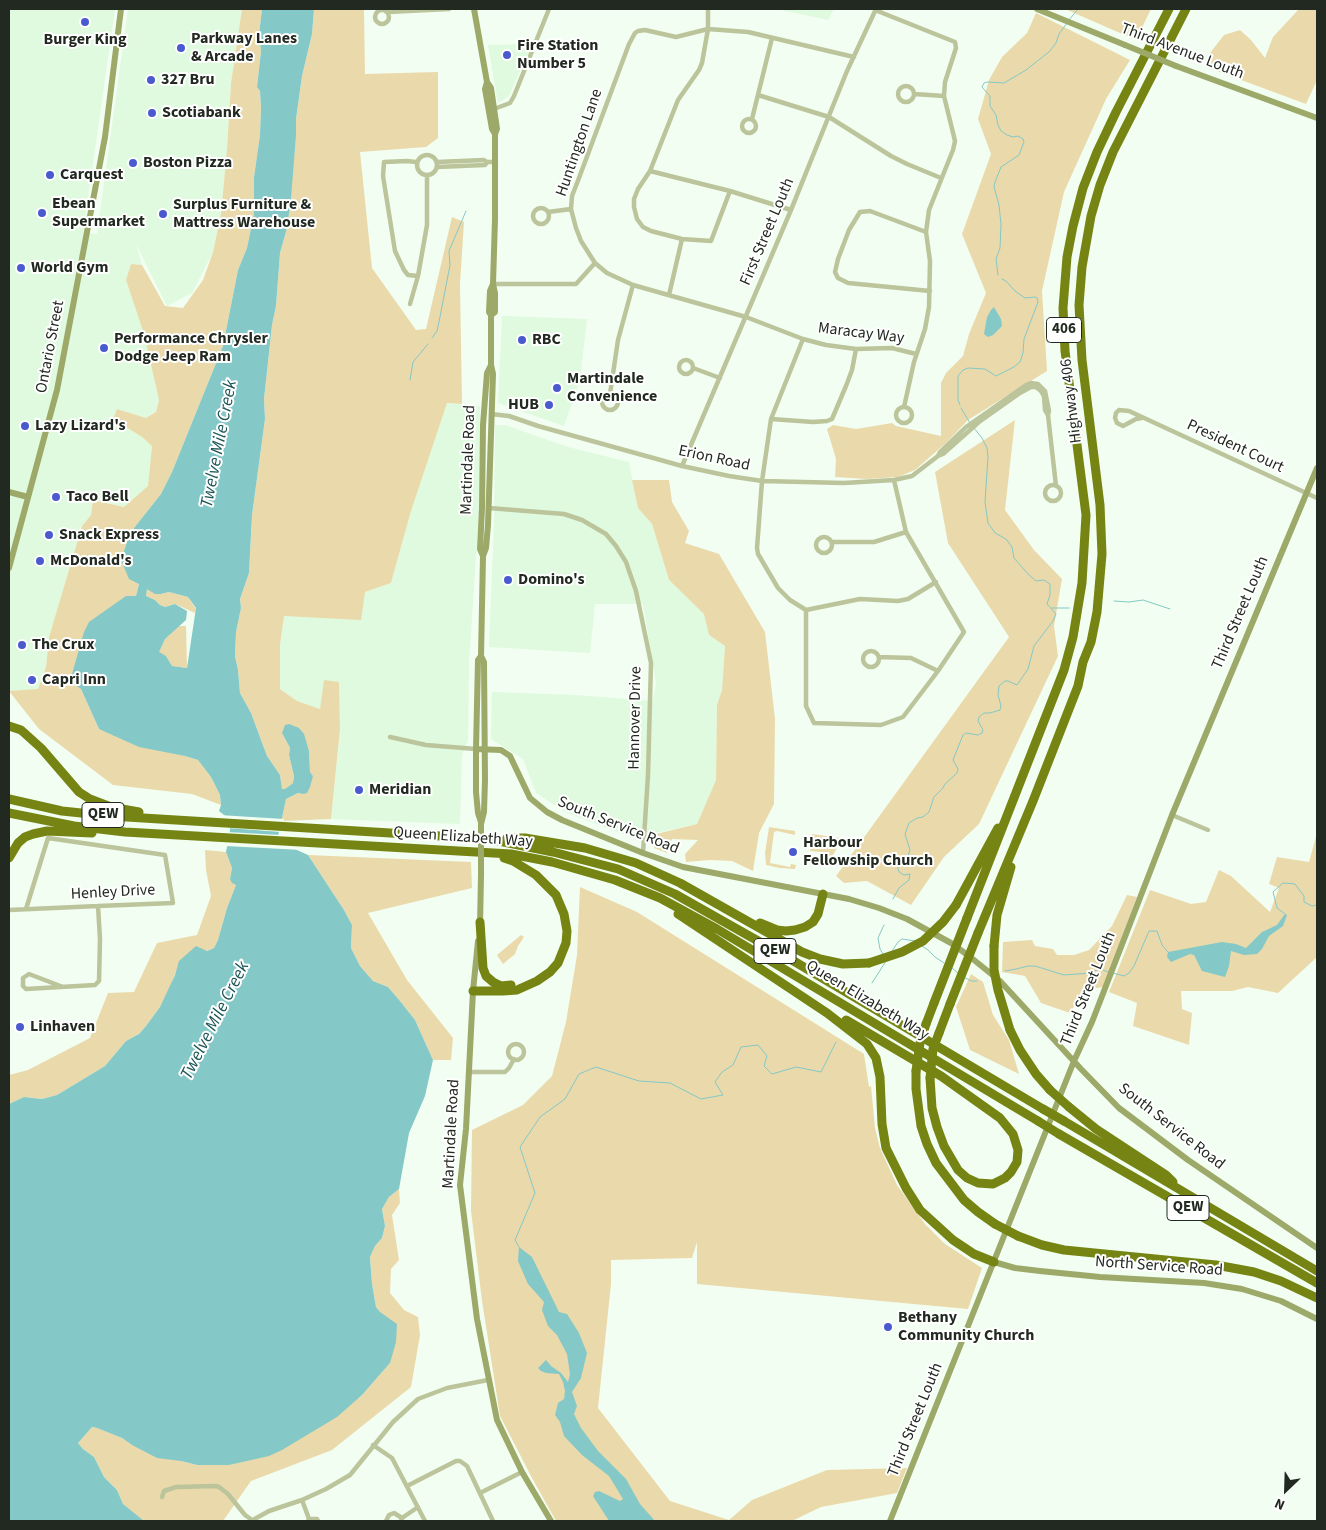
<!DOCTYPE html>
<html>
<head>
<meta charset="utf-8">
<style>
  body { margin:0 }
  #map { position:relative; width:1326px; height:1530px; overflow:hidden; background:#f2fef1; font-family:"Source Sans 3",sans-serif }
  canvas { display:block }
  .frame { position:absolute; inset:0; border:10px solid #222921; pointer-events:none }
  .north { position:absolute; left:1261px; top:1465px; width:50px; height:50px; -webkit-text-stroke:4px #fff; paint-order:stroke; rotate:204deg; font-size:14px; font-weight:700; line-height:20px; text-align:center; color:#222921 }
  .north::after { content:''; display:block; margin:auto; width:18px; height:22px; background:#222921; clip-path:polygon(50% 0,100% 100%,50% 72%,0 100%) }
</style>
</head>
<body>
<div id="map">
<canvas width="1326" height="1530"></canvas>
<div class="frame"></div>
<div class="north">N</div>
</div>
<script>
const c = document.querySelector('canvas').getContext('2d');
c.lineJoin = 'round';
function paint(path, color) { c.fillStyle = color; c.fill(path, 'evenodd'); }
const toPath = rows => new Path2D(rows.map(r => 'M' + r).join(''));
function stroke(path, color, width, dash) { c.strokeStyle = color; c.lineWidth = width; c.lineCap = dash ? 'butt' : 'round'; c.setLineDash(dash || []); c.stroke(path); }
function label(font, color, halo, rows, align = 'center') {
  c.font = font + ' "Source Sans 3",sans-serif'; c.lineWidth = 4; c.setLineDash([]); c.textBaseline = 'middle'; c.strokeStyle = halo; c.fillStyle = color; for (const [text, x, y, turn = 0] of rows) {
    c.save(); c.translate(x, y); c.rotate((+turn || 0) * Math.PI / 180); c.textAlign = isNaN(turn) ? turn : align; if (halo) c.strokeText(text, 0, 0); c.fillText(text, 0, 0); c.restore();
  }
}
paint(toPath([
  [9,9,115,9,83,233,97,234,128,9,242,9,231,83,227,149,221,214,213,252,192,293,167,306,136,244,142,265,131,264,126,280,144,334,159,400,156,412,146,418,117,409,113,419,142,437,152,446,148,486,124,507,93,500,91,515,82,526,49,637,46,667,38,690,9,691],
  [776,9,834,9,828,20],
  [532,44,509,96,498,103,488,45],
  [502,316,587,319,580,380,564,426,498,403],
  [447,403,480,406,479,513,469,661,468,740,462,755,460,824,331,819,340,729,339,682,320,709,297,701,280,689,280,645,284,615,365,592,391,583,411,511],
  [495,425,505,425,568,447,629,462,638,508,652,524,669,580,705,614,709,635,725,646,722,690,717,705,716,780,697,824,633,838,565,812,536,793,523,759,491,739,492,692,576,695,653,701,656,684,643,604,595,604,590,653,489,647,494,523]
]), '#dffade');
paint(toPath([
  [242,9,262,9,259,35,261,51,257,87,260,91,261,108,260,135,254,177,254,214,247,248,238,270,223,346,172,472,161,494,130,533,121,560,139,584,136,596,81,689,99,729,198,760,211,777,220,795,221,805,192,794,113,785,39,729,9,691,38,689,46,667,49,637,82,526,91,515,93,500,124,507,148,486,152,446,142,437,113,419,117,409,146,418,156,412,159,400,144,334,126,280,131,264,142,265,165,306,183,308,203,280,213,252,221,214,227,149,231,83],
  [314,9,364,9,365,74,438,72,438,138,426,147,360,152,372,268,416,330,426,329,452,217,464,222,460,284,462,404,447,403,411,511,391,583,365,592,361,620,284,616,280,645,280,689,297,701,320,709,324,680,339,682,340,729,331,819,281,821,286,799,298,793,303,794,313,776,310,772,309,750,282,733,290,748,289,755,294,776,293,783,285,789,282,789,280,775,267,756,251,713,240,693,238,670,235,656,236,632,241,608,240,599,249,573,252,515,265,419,264,399,272,325,276,306,280,253,287,228,296,136,296,119,302,76,312,34],
  [1065,9,1151,9,1136,40],
  [1299,9,1317,9,1317,80,1306,104,1206,67,1210,53,1224,35,1240,30,1251,40,1265,58,1273,37],
  [1036,13,1130,60,1106,99,1064,192,1042,291,1047,371,968,420,947,442,915,470,898,477,867,479,835,477,836,459,827,429,833,425,856,429,892,423,896,426,941,436,941,383,946,373,963,356,969,334,986,293,962,234,991,154,978,119,989,80,1002,57,1027,33],
  [1015,420,1005,510,1034,550,1062,579,1054,626,1058,656,979,824,944,857,911,905,867,881,844,883,836,876,1009,637,948,543,935,472],
  [632,480,669,480,672,502,689,531,685,543,719,554,765,632,775,719,774,804,759,833,753,871,732,861,710,860,686,862,685,854,698,840,672,839,667,853,654,848,656,834,697,824,716,780,717,705,722,690,725,646,709,635,704,614,669,580,652,524,638,508],
  [147,588,161,594,169,592,188,597,196,609,195,613,175,604,165,607,160,605,155,600,146,596],
  [179,626,186,626,187,668,172,666,166,656,158,653,165,639],
  [769,827,795,831,795,835,777,831,774,832,770,863,790,867,791,864,796,865,795,869,780,868,766,865,765,853],
  [1317,833,1317,957,1278,993,1248,987,1232,991,1181,991,1182,1009,1192,1013,1189,1045,1133,1026,1137,1003,1109,992,1150,890,1191,904,1206,902,1219,870,1231,876,1270,912,1279,888,1269,884,1277,857,1309,862],
  [812,834,847,839,837,848,829,862,823,864,824,857,820,856,820,852,810,851],
  [205,850,226,852,232,868,230,879,236,885,227,908,218,940,214,948,180,961,168,992,160,1007,146,1026,139,1034,126,1041,105,1066,57,1095,42,1099,24,1097,9,1104,9,1075,28,1070,90,1038,108,993,134,992,157,943,197,935,211,896,206,870],
  [308,855,471,862,472,888,368,913,407,980,453,1038,451,1060,433,1060,415,1020,400,1001,388,987,373,981,360,966,351,948,352,925,344,910],
  [580,887,637,912,864,1054,869,1087,871,1086,875,1128,880,1148,897,1185,925,1224,945,1244,982,1268,968,1309,697,1284,697,1242,692,1258,611,1260,611,1284,598,1408,670,1501,729,1520,752,1500,827,1470,907,1468,897,1493,821,1507,792,1521,556,1521,532,1478,500,1416,482,1301,471,1211,472,1130,523,1105,552,1076,566,1022,577,955],
  [1127,895,1137,897,1103,987,1084,990,1070,1013,1041,1003,1025,976,1002,972,1003,942,1032,940,1035,946,1053,949,1057,955,1074,955,1089,950,1112,926],
  [521,935,524,937,518,946,515,954,503,964,497,955],
  [971,974,983,982,993,1015,1009,1040,1019,1074,970,1050,956,1007],
  [399,1189,400,1203,392,1215,399,1260,391,1269,390,1293,404,1310,418,1317,420,1335,411,1387,332,1450,251,1481,223,1521,144,1521,134,1514,123,1504,117,1490,104,1477,94,1457,83,1449,78,1443,92,1427,97,1428,122,1438,132,1445,181,1461,197,1465,229,1465,247,1460,360,1397,390,1363,380,1312,376,1307,372,1284,370,1257,375,1246,382,1238,385,1226,382,1209,389,1197]
]), '#eadaab');
paint(toPath([
  [262,9,314,9,312,34,302,76,296,119,296,136,291,198,287,228,280,253,276,306,272,325,264,399,265,419,252,515,249,573,240,599,241,608,236,632,235,656,238,670,240,693,251,713,267,756,280,775,282,789,285,789,293,783,294,776,289,755,290,748,282,733,285,725,289,724,299,728,304,734,309,751,310,772,313,776,310,787,307,793,303,794,298,793,286,799,277,841,308,855,344,910,352,925,351,948,360,966,373,981,388,987,400,1001,415,1020,433,1060,425,1096,409,1133,399,1189,389,1197,382,1209,385,1226,382,1238,375,1246,370,1257,372,1284,376,1307,380,1312,397,1324,396,1342,390,1363,362,1395,337,1417,282,1450,269,1456,229,1465,197,1465,181,1461,157,1458,132,1445,122,1438,97,1428,92,1427,78,1443,83,1449,94,1457,104,1477,117,1490,123,1504,144,1521,9,1521,9,1104,24,1097,42,1099,57,1095,105,1066,126,1041,139,1034,146,1026,160,1007,175,975,179,961,196,946,207,951,214,948,218,940,227,908,236,885,232,883,230,879,232,868,226,852,230,830,229,819,219,811,221,805,220,795,211,777,198,760,185,756,139,747,99,729,81,689,70,681,84,632,89,622,126,596,136,596,139,584,129,579,121,560,130,533,161,494,172,472,223,346,238,270,247,248,254,214,254,177,260,135,261,108,260,91,257,87,261,51,259,35],
  [147,589,155,594,161,594,169,592,188,597,196,608,187,668,172,666,166,656,159,652,165,639,186,620,187,611,175,604,165,607,160,605,155,600,146,596],
  [994,307,1001,319,1002,326,993,335,988,337,984,334,987,317,991,310],
  [1285,914,1287,915,1283,926,1269,936,1262,949,1257,954,1244,955,1231,951,1229,966,1225,977,1202,971,1194,955,1190,954,1171,962,1167,957,1168,952,1222,942,1236,944,1246,948,1262,932,1277,925],
  [519,1247,532,1257,559,1312,567,1314,579,1333,587,1353,581,1378,572,1392,577,1406,574,1414,581,1428,598,1451,626,1479,640,1504,655,1521,609,1521,593,1496,595,1492,599,1491,620,1501,623,1499,609,1476,582,1455,564,1436,560,1422,555,1415,558,1403,564,1399,565,1391,563,1382,559,1374,546,1373,541,1371,538,1368,546,1360,551,1366,561,1373,568,1382,570,1374,567,1354,557,1335,548,1326,542,1310,544,1302,528,1284,518,1261]
]), '#84c8c7');
paint(toPath([
  [219,815,284,819,281,832,227,828,226,821],
  [227,832,280,835,279,839,302,850,225,846]
]), '#f2fef1');
stroke(toPath([
  [1069,20,1078,9],
  [998,275,996,259,1000,248,1001,224,999,205,994,187,995,182,1001,167,1019,155,1024,142,1023,139,1018,136,1013,137,1007,135,1001,131,998,125,996,115,990,106,990,96,982,87,984,83,987,82,1004,83,1026,70,1045,55,1049,52,1056,43,1059,34,1067,23],
  [432,338,437,331,440,317,450,265,449,251,466,211],
  [410,380,413,362,428,344],
  [960,405,958,400,958,376,963,370,968,368,985,369,996,376,1014,367,1020,362,1023,353,1024,339,1038,302,1037,298,1035,297,1025,298,1015,291,1006,281,1002,279],
  [961,408,970,423],
  [1114,601,1129,602,1143,600,1170,609],
  [1052,608,1069,608],
  [893,899,899,888,909,880,910,874,904,875,899,872,896,862,901,858,908,856,910,850,905,834,909,823,917,818,923,817,929,812,934,797,943,788,945,784,957,773,958,769,953,760,963,735,966,733,978,735,982,733,983,730,978,721,979,717,984,713,990,713,1000,710,1001,706,998,695,999,686,1005,681,1008,681,1017,685,1028,669,1034,646,1053,621,1056,614,1047,604,1050,595,1050,584,1044,580,1036,581,1027,573,1014,558,1012,547,1006,539,995,533,988,523,985,502,988,457,987,448,982,438,974,428],
  [1285,914,1277,908,1273,892,1283,883,1295,884,1304,896,1304,902,1312,906,1317,905],
  [922,946,928,950,935,957,944,963],
  [892,951,898,942,902,939,915,941],
  [883,954,880,949,878,938,884,925],
  [952,968,958,973],
  [1005,971,1016,969,1028,966,1035,966,1064,975,1090,973,1099,969,1109,972],
  [1113,973,1124,976,1129,973,1134,966,1149,931,1157,931,1162,945,1168,952],
  [964,977,971,981,977,981],
  [872,983,886,961],
  [519,1247,515,1240,535,1193,520,1147,540,1117,565,1099,579,1074,596,1067,639,1081,670,1083,701,1099,723,1095,715,1082,722,1072,733,1065,741,1047,758,1045,767,1056,764,1066,772,1074,796,1067,821,1072,836,1042]
]), '#84c8c7', 1);
stroke(toPath([
  [708,9,708,29,702,63,699,70,678,100,650,171,638,189,634,199,634,207,637,219,643,227,651,231,682,239,711,241,730,191],
  '375 17a7 7 0 1 1 14 0a7 7 0 1 1-14 0Z',
  [875,10,955,42,956,48,945,82,944,96,955,141,953,150,929,210,926,232,930,261,929,307,925,329,914,362,904,407],
  [388,12,449,9],
  [854,57,748,32,708,29,676,37,645,30,638,31,635,33,629,44,579,178,572,196,571,209,576,228,581,241,595,263,607,273,633,285,746,317,803,339,826,345,856,349,892,348,916,354],
  '898 94a8 8 0 1 1 16 0a8 8 0 1 1-16 0Z',
  [914,94,944,96],
  [758,95,829,117,891,156,907,164,941,178],
  [494,109,510,103,514,96,549,9],
  [752,119,772,38],
  '742 126a7 7 0 1 1 14 0a7 7 0 1 1-14 0Z',
  '417 165a10 10 0 1 1 20 0a10 10 0 1 1-20 0Z',
  [416,162,407,161,384,162,383,176,395,251,404,270,408,275,418,276],
  [437,162,484,160,487,162],
  [437,167,485,165,487,162,496,162],
  [650,171,730,191,791,210],
  '533 216a8 8 0 1 1 16 0a8 8 0 1 1-16 0Z',
  [548,212,571,209],
  [926,232,870,211,860,212,849,230,838,259,835,272,838,278,848,283,930,291],
  [493,284,576,284,595,263],
  [669,295,682,239],
  [410,304,418,276,427,225,427,175],
  [803,339,771,419,762,481,757,548,758,554,778,588,790,600,806,610,860,599,898,601,908,599,936,582],
  '679 367a7 7 0 1 1 14 0a7 7 0 1 1-14 0Z',
  [693,368,720,378],
  [610,394,618,340,633,285],
  '602 402a8 8 0 1 1 16 0a8 8 0 1 1-16 0Z',
  '896 415a8 8 0 1 1 16 0a8 8 0 1 1-16 0Z',
  [491,414,509,416,538,426,682,466,729,476,762,481,844,483,894,480,912,476,938,456,943,454,979,422,1020,393,1031,387,1036,387,1041,391,1044,396,1045,410,1048,415,1056,486],
  [1142,418,1136,419,1123,426,1117,423,1115,418,1116,413,1119,410,1129,411,1317,498],
  [771,419,813,422,827,421,832,419,846,386,852,370,856,349],
  [938,456,940,452,966,427,1026,385,1031,383,1038,384,1045,391,1049,411,1048,415],
  [682,466,791,210,847,71,876,9],
  '1045 493a8 8 0 1 1 16 0a8 8 0 1 1-16 0Z',
  [489,508,564,514,582,520,606,534,616,546,626,562,636,591,651,663,648,775,643,853],
  '816 545a8 8 0 1 1 16 0a8 8 0 1 1-16 0Z',
  [832,542,874,542,906,532],
  [806,610,806,706,814,723,881,725,903,717,938,671,964,632,906,532,894,480],
  '863 659a8 8 0 1 1 16 0a8 8 0 1 1-16 0Z',
  [879,657,911,658,938,671],
  [390,737,426,745,476,749],
  [1172,815,1208,830],
  [9,910,98,906,173,903,165,855,48,838,26,909],
  [63,987,29,974,23,978,23,986,26,989,95,985,99,981,100,939,98,906],
  '508 1052a8 8 0 1 1 16 0a8 8 0 1 1-16 0Z',
  [470,1072,505,1072,509,1068,514,1059],
  [373,1445,392,1458,425,1521],
  [407,1486,456,1461,460,1461,467,1466,493,1521],
  [480,1493,522,1472],
  [162,1497,164,1491,176,1487,216,1486,219,1487,228,1494,245,1515,252,1520],
  [302,1500,309,1519,308,1521],
  [309,1519,317,1519,318,1521],
  [251,1521,269,1511,302,1500,326,1489,350,1475,393,1422,418,1399,447,1388,488,1380],
  [386,1521,389,1515,394,1513,402,1518],
  [401,1521,402,1518,418,1507]
]), '#bbc49a', 4.5);
stroke(toPath([
  [474,9,487,82,491,88,497,129,495,134,495,219,493,284,495,293,495,312,491,315],
  [1037,9,1125,45],
  [1176,66,1317,118],
  [487,82,485,89,492,129,495,134],
  [9,492,28,497],
  [483,556,480,549,482,508,483,425,487,373,491,365],
  [9,568,57,390,105,137,121,9],
  [476,749,501,750,510,756,530,798,547,812,562,820,643,853,683,867,849,899,879,908,907,919,951,943,969,956,1000,981,1081,1069,1119,1108,1188,1160,1317,1248],
  [481,822,478,813,476,792,476,749,478,660,481,656],
  [481,824,484,812,485,780,484,662,481,656,483,556,486,548,488,525,493,374,491,365,491,315,489,312,490,291,493,284],
  [480,926,481,875],
  [478,941,473,991,466,1129,460,1185,477,1319,497,1420,522,1472,551,1521],
  [994,1262,1015,1268,1040,1271,1100,1277,1204,1283,1242,1289,1281,1301,1317,1319],
  [890,1521,1074,1061,1092,1022,1172,815,1317,468]
]), '#9da969', 6);
stroke(toPath([
  [9,726,21,730,41,748,79,792,90,799,111,807,139,812],
  [9,799,62,811,110,816,489,839,553,852,618,869,675,894,797,963,1043,1109],
  [9,813,74,826,125,832,511,854,552,862,615,880,660,898,717,929,1038,1121],
  [507,838,525,838,585,848,636,863,680,883,802,952,820,959,843,964,869,963],
  [9,858,18,843,25,837,33,834,47,831,92,833],
  [956,905,998,828],
  [678,914,827,1013,867,1044,876,1058,880,1077,882,1124,886,1148,906,1188,920,1210,953,1240,974,1254,994,1262],
  [967,918,1064,670,1073,637,1082,583,1086,515,1065,351,1063,308,1067,257,1073,226,1083,188,1097,152,1116,112,1169,9],
  [480,922,483,968,486,976,493,982,501,986,511,985],
  [760,923,777,930,786,931,795,930,805,927,813,922,818,914,823,894],
  [978,933,1033,801,1078,686,1083,662,1091,642,1097,612,1102,554,1100,505,1082,360,1079,305,1082,267,1091,216,1100,185,1113,152,1186,9],
  [994,946,997,915,1011,867],
  [473,991,503,991,517,990,537,981,550,972,558,963,566,943,567,931,564,914,556,895,536,875,513,861,504,858],
  [846,1020,941,1076,1000,1118,1013,1134,1018,1150,1017,1162,1011,1172,1005,1178,993,1184,978,1183,967,1178,958,1170,944,1146,937,1127,932,1108,930,1078],
  [926,1024,934,1003],
  [1010,1030,1020,1050,1036,1074,1050,1090],
  [939,1033,950,1004],
  [916,1071,916,1089,921,1126,927,1144,936,1163,964,1200,978,1212,995,1224],
  [1069,1107,1096,1129,1166,1175,1173,1182],
  [1064,1121,1317,1271],
  [1059,1134,1317,1283],
  [1018,1236,1042,1245,1064,1250,1216,1265,1254,1272,1281,1281,1317,1298]
]), '#758413', 9);
stroke(toPath([
  [1125,45,1176,66],
  [481,824,481,875]
]), '#9da969', 6);
stroke(toPath([
  [994,946,994,970,998,990,1010,1030],
  [869,963,902,952,923,941,943,922,956,905],
  [934,1003,967,918],
  [950,1004,978,933],
  [916,1071,920,1043,926,1024],
  [930,1078,933,1049,939,1033],
  [1050,1090,1069,1107],
  [1043,1109,1064,1121],
  [1038,1121,1059,1134],
  [995,1224,1018,1236]
]), '#758413', 9);
for (const [x, y, r, color] of [
  [85,22,5,"#4959ce"],
  [181,48,5,"#4959ce"],
  [507,55,5,"#4959ce"],
  [151,80,5,"#4959ce"],
  [152,113,5,"#4959ce"],
  [133,163,5,"#4959ce"],
  [50,175,5,"#4959ce"],
  [42,213,5,"#4959ce"],
  [163,214,5,"#4959ce"],
  [21,268,5,"#4959ce"],
  [522,340,5,"#4959ce"],
  [104,348,5,"#4959ce"],
  [557,388,5,"#4959ce"],
  [549,405,5,"#4959ce"],
  [25,426,5,"#4959ce"],
  [56,497,5,"#4959ce"],
  [49,535,5,"#4959ce"],
  [40,561,5,"#4959ce"],
  [508,580,5,"#4959ce"],
  [22,645,5,"#4959ce"],
  [32,680,5,"#4959ce"],
  [359,790,5,"#4959ce"],
  [793,852,5,"#4959ce"],
  [20,1027,5,"#4959ce"],
  [888,1327,5,"#4959ce"]
]) { const dot = new Path2D(); dot.arc(x, y, r, 0, 2 * Math.PI); c.fillStyle = color; c.fill(dot); stroke(dot, '#fff', 2); }
for (const [x, y, w] of [
  [1064,330,35],
  [103,815,42],
  [775,951,42],
  [1188,1208,42]
]) { const box = new Path2D(); box.roundRect(x - w / 2, y - 12.5, w, 25, 4); c.fillStyle = '#fff'; c.fill(box); stroke(box, '#222921', 1); }
label('bold 15px', '#222921', null, [
  ["406",1064,330],
  ["QEW",103,815],
  ["QEW",775,951],
  ["QEW",1188,1208]
]);
label('bold 16px', '#222921', '#fff', [
  ["Parkway Lanes",191,39],
  ["& Arcade",191,57],
  ["Burger King",85,40,"center"],
  ["Fire Station",517,46],
  ["Number 5",517,64],
  ["327 Bru",161,80],
  ["Scotiabank",162,113],
  ["Boston Pizza",143,163],
  ["Carquest",60,175],
  ["Ebean",52,204],
  ["Supermarket",52,222],
  ["Surplus Furniture &",173,205],
  ["Mattress Warehouse",173,223],
  ["World Gym",31,268],
  ["Performance Chrysler",114,339],
  ["Dodge Jeep Ram",114,357],
  ["RBC",532,340],
  ["Martindale",567,379],
  ["Convenience",567,397],
  ["HUB",539,405,"right"],
  ["Lazy Lizard's",35,426],
  ["Taco Bell",66,497],
  ["Snack Express",59,535],
  ["McDonald's",50,561],
  ["Domino's",518,580],
  ["The Crux",32,645],
  ["Capri Inn",42,680],
  ["Meridian",369,790],
  ["Harbour",803,843],
  ["Fellowship Church",803,861],
  ["Linhaven",30,1027],
  ["Bethany",898,1318],
  ["Community Church",898,1336]
], 'left');
label('16px', '#222921', '#fff', [
  ["Third Avenue Louth",1182,52,21],
  ["Huntington Lane",580,143,-71],
  ["First Street Louth",768,232,-67],
  ["Maracay Way",861,334,7],
  ["Ontario Street",51,347,-79],
  ["Highway 406",1072,401,-97],
  ["President Court",1235,447,25],
  ["Erion Road",714,459,12],
  ["Martindale Road",469,460,-88],
  ["Third Street Louth",1241,613,-67],
  ["Hannover Drive",636,718,-89],
  ["South Service Road",618,826,22],
  ["Queen Elizabeth Way",463,838,4],
  ["Henley Drive",113,893,-3],
  ["Third Street Louth",1089,989,-68],
  ["Queen Elizabeth Way",867,1001,31],
  ["South Service Road",1171,1127,38],
  ["Martindale Road",452,1134,-87],
  ["North Service Road",1159,1267,4],
  ["Third Street Louth",916,1420,-68]
]);
label('italic 18px', '#1a5454', '#fff', [
  ["Twelve Mile Creek",220,444,-79],
  ["Twelve Mile Creek",216,1021,-63]
]);
</script>
</body>
</html>
